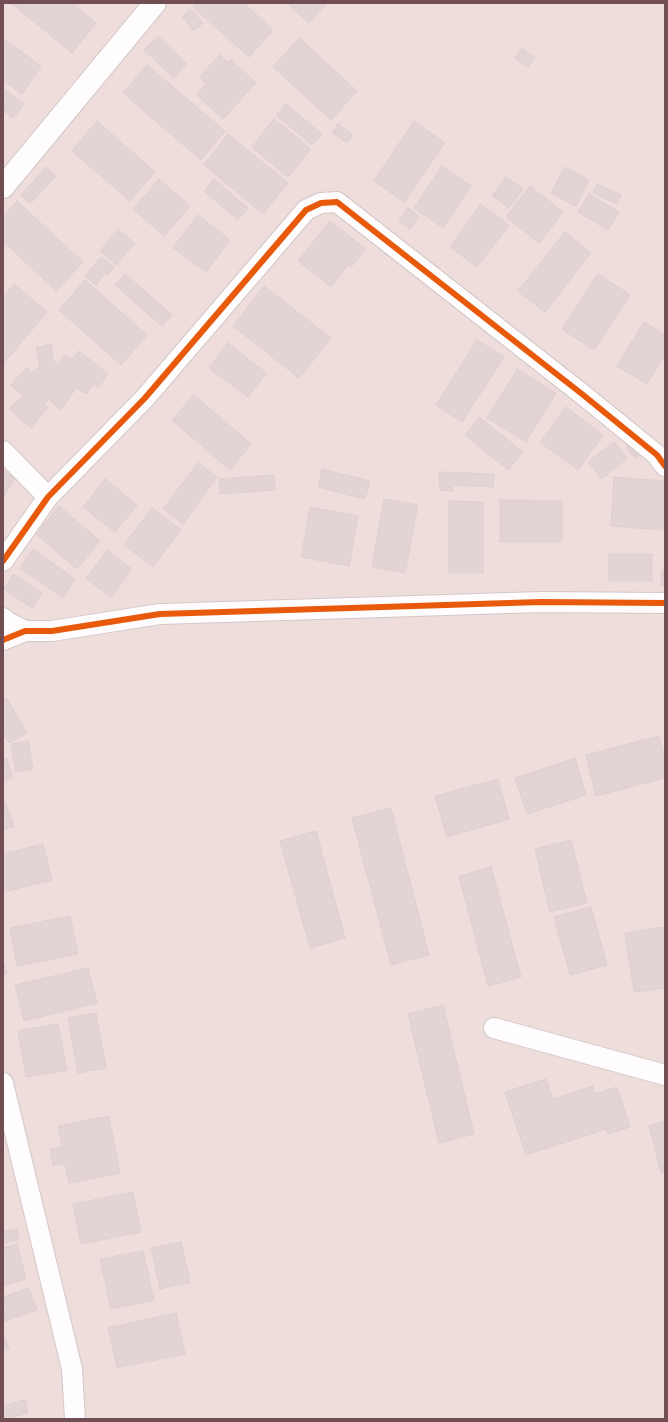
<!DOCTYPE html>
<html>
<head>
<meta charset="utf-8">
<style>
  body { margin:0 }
  #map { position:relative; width:668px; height:1422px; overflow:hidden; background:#f6eceb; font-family:Poppins,sans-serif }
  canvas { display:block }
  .frame { position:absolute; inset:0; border:4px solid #714e54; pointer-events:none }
</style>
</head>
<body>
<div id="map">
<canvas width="668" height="1422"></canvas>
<div class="frame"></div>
</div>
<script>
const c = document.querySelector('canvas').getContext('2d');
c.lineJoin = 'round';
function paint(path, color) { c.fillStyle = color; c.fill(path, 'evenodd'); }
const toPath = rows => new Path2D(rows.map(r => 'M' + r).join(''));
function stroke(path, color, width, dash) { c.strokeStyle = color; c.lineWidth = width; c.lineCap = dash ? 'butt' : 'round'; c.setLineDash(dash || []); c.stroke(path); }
paint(toPath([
  [3,3,665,3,665,1419,3,1419]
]), '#efdddc');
const building = toPath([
  [11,3,72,3,96,23,72,53,11,3],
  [197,3,244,3,273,30,249,57,193,7,197,3],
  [287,3,327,3,309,23,287,3],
  [190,9,203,23,194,31,182,17,190,9],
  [158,36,187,64,174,78,144,50,158,36],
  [3,38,41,66,22,94,3,80,3,38],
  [299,38,357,91,331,120,273,67,299,38],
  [522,48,535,58,528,67,515,58,522,48],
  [220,55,228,62,231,60,256,83,223,119,197,95,206,84,199,77,220,55],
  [147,65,225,131,201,160,123,93,147,65],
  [3,88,24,104,13,118,3,110,3,88],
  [286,104,322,134,312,145,276,115,286,104],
  [274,119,311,149,288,177,252,147,274,119],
  [97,121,155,172,130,201,72,151,97,121],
  [414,121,445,143,404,202,374,181,414,121],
  [338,124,353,135,347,143,332,132,338,124],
  [228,134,288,183,263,214,204,165,228,134],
  [442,166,471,186,443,228,414,208,442,166],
  [46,167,56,176,30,204,21,195,46,167],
  [565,167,589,180,576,206,551,193,565,167],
  [506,177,523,189,509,208,492,196,506,177],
  [159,179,190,206,164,236,133,209,159,179],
  [214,179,248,208,238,220,204,191,214,179],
  [597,184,621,195,617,204,593,193,597,184],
  [530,186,563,212,539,243,506,217,530,186],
  [589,194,619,212,608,230,578,212,589,194],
  [17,201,83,262,56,291,3,241,3,217,17,201],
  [481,204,509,225,477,267,450,247,481,204],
  [408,208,419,216,410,229,399,221,408,208],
  [198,215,230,240,206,272,173,248,198,215],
  [330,221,366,249,351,267,348,265,331,287,298,261,330,221],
  [118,229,135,243,116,265,100,251,118,229],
  [565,232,591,253,545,312,518,291,565,232],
  [101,257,114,267,107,275,94,265,101,257],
  [93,267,104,275,96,285,85,276,93,267],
  [125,274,172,315,162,326,115,285,125,274],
  [598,274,630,295,594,350,562,329,598,274],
  [85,280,147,335,121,365,59,310,85,280],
  [14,284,47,312,3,364,3,297,14,284],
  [264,286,331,338,299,378,233,326,264,286],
  [644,322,665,335,665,355,647,384,617,366,644,322],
  [477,340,504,357,462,422,436,405,477,340],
  [228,343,266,373,248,397,209,368,228,343],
  [51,344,53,360,58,366,64,355,72,359,79,351,108,374,98,388,94,384,86,394,76,388,61,410,49,399,44,404,48,407,31,428,9,409,23,396,11,385,27,367,32,372,40,366,36,348,51,344],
  [517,369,556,393,526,442,487,418,517,369],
  [194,395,251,444,230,470,172,420,194,395],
  [566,407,603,435,578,470,540,442,566,407],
  [479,417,523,452,508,470,465,435,479,417],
  [635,440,644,451,635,458,626,447,635,440],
  [614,442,627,458,602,479,588,462,614,442],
  [198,463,217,477,183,524,163,509,198,463],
  [322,469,370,481,365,499,318,487,322,469],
  [3,470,15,479,3,497,3,470],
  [439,472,494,474,493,487,453,485,453,491,440,490,439,472],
  [274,475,275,490,220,494,219,479,274,475],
  [614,477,665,481,663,530,611,526,614,477],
  [105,479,137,505,115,532,83,507,105,479],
  [384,499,418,505,405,573,372,567,384,499],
  [500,500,562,501,562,542,500,542,500,500],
  [449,501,483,502,483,573,449,573,449,501],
  [59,506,100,541,77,569,36,534,59,506],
  [310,507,358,516,349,566,301,557,310,507],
  [152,508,181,530,153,567,124,545,152,508],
  [33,549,75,579,63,598,20,568,33,549],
  [107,550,132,569,111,597,86,579,107,550],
  [609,554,652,554,652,581,609,581,609,554],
  [662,570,665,570,665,586,661,585,662,570],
  [13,574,42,593,32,608,4,589,13,574],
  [7,699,27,733,9,743,3,734,3,701,7,699],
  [659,736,665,759,665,778,596,796,586,755,659,736],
  [28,741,33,769,16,772,11,744,28,741],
  [575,758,586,795,527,814,515,778,575,758],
  [7,759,13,778,3,781,3,760,7,759],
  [498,779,509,819,447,837,435,796,498,779],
  [3,796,14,826,3,830,3,796],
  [391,808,429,955,391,965,352,818,391,808],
  [316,831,345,938,310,948,280,841,316,831],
  [571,840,587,903,550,912,535,849,571,840],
  [43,844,52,880,3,892,3,854,43,844],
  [491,867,521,977,488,986,459,876,491,867],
  [591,907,607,965,570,975,554,917,591,907],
  [70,916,78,954,17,966,10,928,70,916],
  [665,927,665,988,634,992,625,933,665,927],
  [3,961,7,974,3,975,3,961],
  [88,968,97,1003,24,1021,15,985,88,968],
  [443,1005,474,1134,439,1143,408,1014,443,1005],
  [96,1013,106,1068,78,1073,68,1018,96,1013],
  [58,1024,67,1070,26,1077,18,1031,58,1024],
  [546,1079,553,1099,593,1086,595,1094,617,1087,630,1127,608,1134,606,1129,526,1155,505,1092,546,1079],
  [109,1116,120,1173,69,1183,65,1163,53,1166,50,1150,62,1147,58,1126,109,1116],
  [665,1121,665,1172,661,1173,649,1126,665,1121],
  [133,1192,141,1232,81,1244,73,1204,133,1192],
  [17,1229,19,1240,3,1243,3,1232,17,1229],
  [181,1242,190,1282,160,1289,151,1248,181,1242],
  [17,1244,26,1279,3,1285,3,1248,17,1244],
  [143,1251,154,1300,111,1309,100,1259,143,1251],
  [29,1288,37,1310,5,1321,3,1315,3,1297,29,1288],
  [176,1313,185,1354,117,1368,108,1328,176,1313],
  [3,1331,9,1349,3,1351,3,1331],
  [25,1400,28,1413,3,1419,3,1406,25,1400]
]);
paint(building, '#e2d4d5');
stroke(building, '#decfd0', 1);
const minor = toPath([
  [3,451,48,497],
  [3,561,48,497,145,398,306,210,321,203,337,202,582,394,657,455,665,466],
  [3,618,6,621,25,631],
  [3,640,25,631,52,631,160,614,541,602,665,603],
  [494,1028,665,1075],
  [3,1083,72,1369,75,1419]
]);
const tertiary = toPath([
  [3,187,155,3]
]);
stroke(minor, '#d3c7c8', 22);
stroke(tertiary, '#d3c7c8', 24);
stroke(minor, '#fefcfc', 20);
stroke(tertiary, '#fefcfc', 22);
stroke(toPath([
  [3,561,48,497,145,398,306,210,321,203,337,202,582,394,657,455,665,466],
  [3,640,25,631,52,631,160,614,541,602,665,603]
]), '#e8590c', 6);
</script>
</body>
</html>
